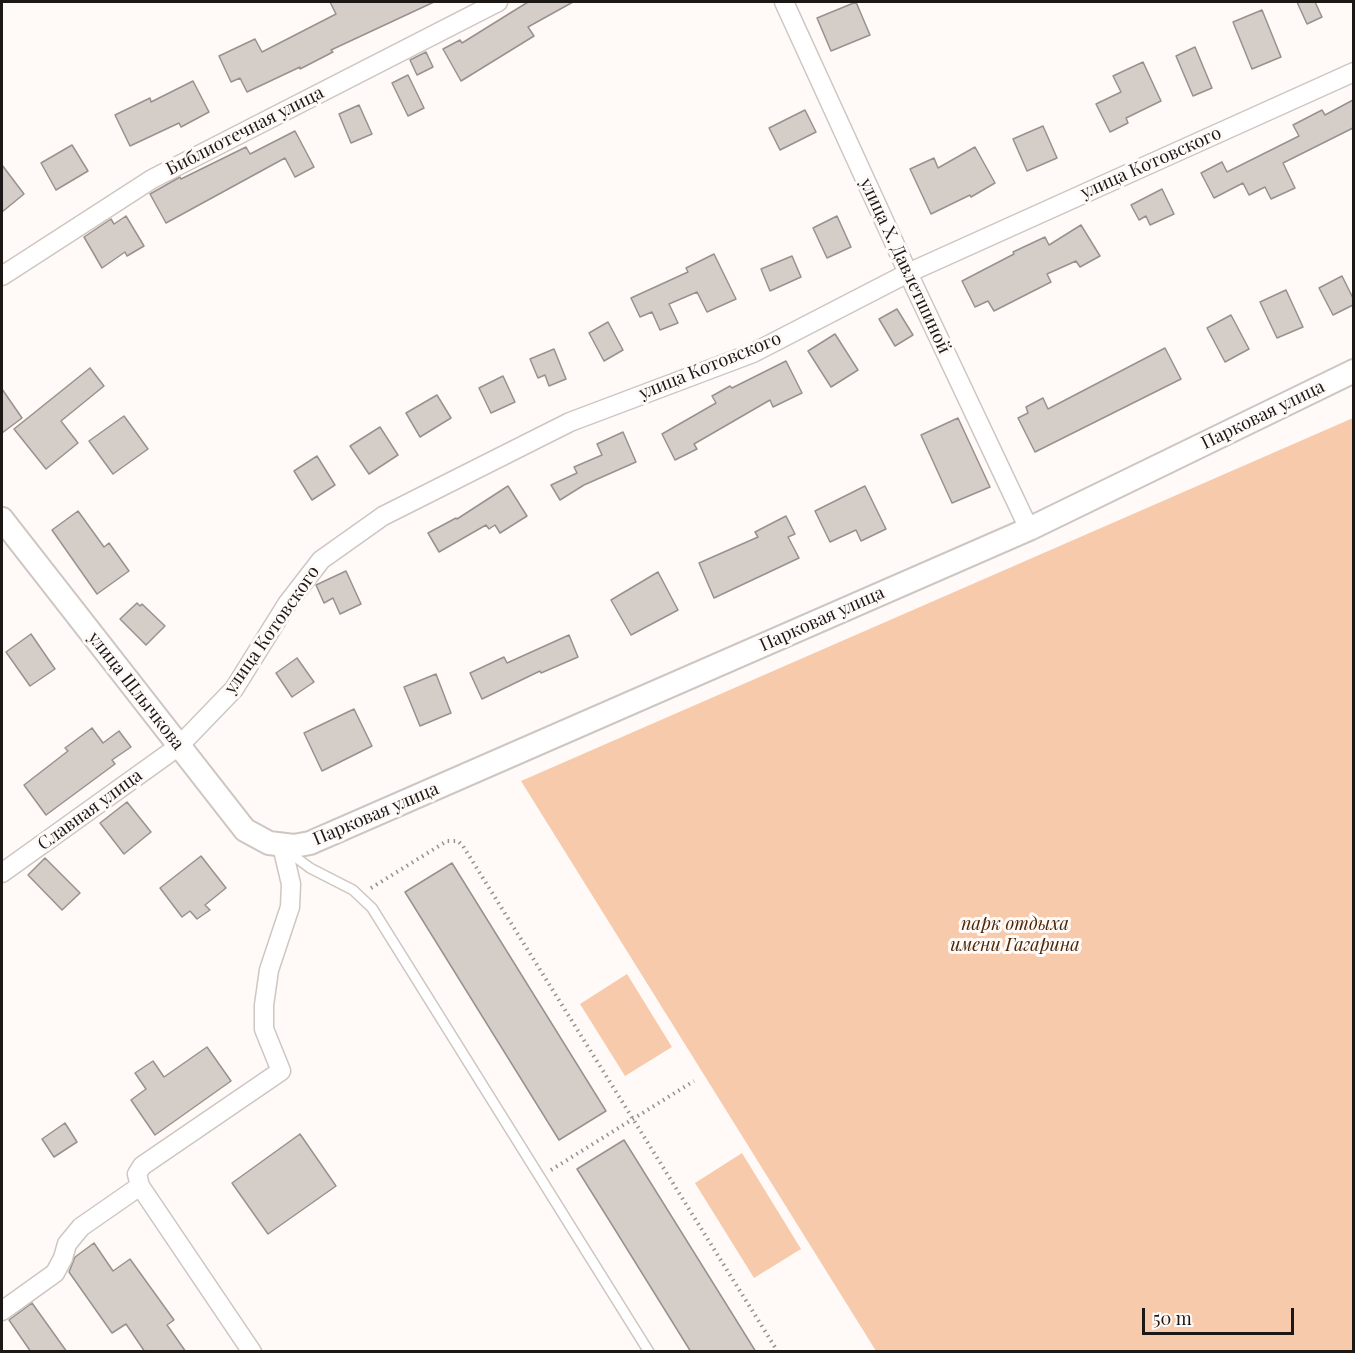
<!DOCTYPE html>
<html>
<head>
<meta charset="utf-8">
<style>
  body { margin:0 }
  #map { position:relative; width:1355px; height:1353px; overflow:hidden; background:#fffaf7; font-family:"Playfair Display",serif }
  canvas { display:block }
  .frame { position:absolute; inset:0; border:3px solid #1b1816; pointer-events:none }
  .scale { position:absolute; left:1142px; top:1308px; width:152px; height:27px; box-sizing:border-box; border:3px solid #1b1816; border-top:0; padding-left:8px; font-size:18px; line-height:21px; white-space:nowrap; color:#1b1816; -webkit-text-stroke:4px #fffaf7; paint-order:stroke }
</style>
</head>
<body>
<div id="map">
<canvas width="1355" height="1353"></canvas>
<div class="frame"></div>
<div class="scale">50 m</div>
</div>
<script>
const c = document.querySelector('canvas').getContext('2d');
c.lineJoin = 'round';
function paint(path, color) { c.fillStyle = color; c.fill(path, 'evenodd'); }
const toPath = rows => new Path2D(rows.map(r => 'M' + r).join(''));
function stroke(path, color, width, dash) { c.strokeStyle = color; c.lineWidth = width; c.lineCap = dash ? 'butt' : 'round'; c.setLineDash(dash || []); c.stroke(path); }
function label(font, color, halo, rows, align = 'center') {
  c.font = font + ' "Playfair Display",serif'; c.lineWidth = 6; c.setLineDash([]); c.textBaseline = 'middle'; c.strokeStyle = halo; c.fillStyle = color; for (const [text, x, y, turn = 0] of rows) {
    c.save(); c.translate(x, y); c.rotate((+turn || 0) * Math.PI / 180); c.textAlign = isNaN(turn) ? turn : align; if (halo) c.strokeText(text, 0, 0); c.fillText(text, 0, 0); c.restore();
  }
}
paint(toPath([
  [1353,418,1353,1351,876,1351,521,781],
  [627,974,672,1047,625,1076,580,1004],
  [742,1153,801,1249,754,1278,695,1183]
]), '#f7caac');
const building = toPath([
  [330,2,434,2,331,50,333,52,300,69,300,67,247,92,240,78,231,82,219,56,255,39,262,52,336,14,330,2],
  [528,2,573,2,528,27,534,36,461,81,443,49,460,40,462,43,528,2],
  [856,2,870,35,831,51,817,18,856,2],
  [1297,2,1315,2,1322,17,1307,24,1297,2],
  [1262,10,1281,57,1252,69,1233,22,1262,10],
  [1195,47,1212,88,1193,96,1176,56,1195,47],
  [426,52,433,67,417,75,410,60,426,52],
  [1143,62,1161,101,1126,118,1128,123,1110,132,1096,104,1121,92,1113,76,1143,62],
  [408,75,424,108,408,116,392,83,408,75],
  [193,81,209,112,181,127,179,123,130,146,115,115,150,98,151,102,193,81],
  [1353,100,1353,128,1283,163,1295,188,1271,199,1265,187,1249,195,1243,183,1214,198,1201,173,1222,162,1227,172,1299,136,1293,125,1322,110,1325,115,1353,100],
  [359,105,372,134,351,143,339,114,359,105],
  [805,110,816,132,780,150,769,128,805,110],
  [1043,126,1057,158,1027,171,1013,139,1043,126],
  [295,131,314,167,295,177,285,158,166,223,150,194,180,177,181,179,246,147,250,154,295,131],
  [72,145,88,171,56,190,41,163,72,145],
  [975,147,995,183,971,197,970,195,931,214,910,169,934,158,938,168,975,147],
  [2,165,24,194,2,212,2,165],
  [1162,189,1174,214,1150,225,1146,216,1139,220,1131,205,1162,189],
  [126,216,144,246,127,256,125,252,102,268,84,237,111,219,114,224,126,216],
  [837,216,851,247,827,258,813,228,837,216],
  [1081,225,1100,256,1080,267,1076,261,1047,274,1051,282,994,311,988,301,975,307,962,281,1014,254,1013,252,1045,237,1049,245,1081,225],
  [714,254,736,299,707,312,697,292,669,304,678,323,660,330,652,312,640,317,631,298,688,272,686,268,714,254],
  [792,256,801,277,770,291,761,269,792,256],
  [1342,276,1353,298,1353,305,1333,315,1319,288,1342,276],
  [1286,290,1303,327,1277,338,1260,302,1286,290],
  [897,309,913,335,895,346,879,319,897,309],
  [1231,315,1249,349,1225,362,1207,328,1231,315],
  [608,322,623,350,604,361,589,333,608,322],
  [835,334,858,370,831,387,808,351,835,334],
  [1165,348,1181,379,1035,452,1018,418,1028,413,1026,407,1043,398,1048,409,1165,348],
  [554,349,566,379,549,386,545,375,538,378,530,359,554,349],
  [786,361,802,393,773,407,770,400,694,444,697,449,675,460,662,434,716,403,712,396,730,386,732,388,786,361],
  [90,368,104,386,61,421,78,443,46,469,14,429,90,368],
  [503,376,515,402,491,413,479,388,503,376],
  [2,389,22,418,2,433,2,389],
  [437,395,451,418,420,437,406,413,437,395],
  [124,416,148,449,113,474,89,441,124,416],
  [958,418,990,487,952,503,921,435,958,418],
  [380,427,398,455,369,474,350,446,380,427],
  [623,432,636,462,584,485,560,500,551,485,577,473,574,467,602,455,597,444,623,432],
  [317,456,335,485,312,500,294,471,317,456],
  [508,486,527,516,500,533,495,525,489,529,486,525,439,552,428,533,456,518,457,519,508,486],
  [865,486,886,529,861,541,856,530,830,542,815,511,865,486],
  [78,511,104,547,109,543,129,571,97,594,52,530,78,511],
  [786,516,795,534,788,537,799,558,714,598,699,563,758,537,755,532,786,516],
  [346,571,361,604,340,614,333,598,324,603,316,585,346,571],
  [658,572,678,610,631,635,611,600,658,572],
  [137,603,140,606,142,604,165,626,146,645,120,619,137,603],
  [31,634,55,669,30,686,6,652,31,634],
  [569,635,578,657,541,673,540,671,482,699,470,673,504,657,507,663,569,635],
  [297,658,314,682,292,697,276,673,297,658],
  [436,674,451,713,420,726,404,687,436,674],
  [354,709,372,746,322,771,304,733,354,709],
  [92,728,103,743,119,731,131,747,112,760,115,764,46,815,24,785,68,751,65,748,92,728],
  [127,802,151,832,124,854,100,823,127,802],
  [201,856,226,888,205,905,210,910,197,919,190,911,182,917,160,888,201,856],
  [45,858,80,893,62,910,28,875,45,858],
  [452,863,606,1111,559,1140,405,892,452,863],
  [207,1047,231,1081,155,1135,131,1100,146,1089,135,1073,153,1061,164,1077,207,1047],
  [65,1123,77,1142,54,1157,42,1139,65,1123],
  [300,1134,336,1186,268,1234,232,1183,300,1134],
  [624,1140,756,1352,691,1352,609,1220,577,1169,624,1140],
  [94,1243,113,1271,130,1259,174,1320,167,1325,186,1352,145,1352,126,1324,112,1333,69,1272,75,1257,94,1243],
  [32,1303,67,1352,31,1352,9,1320,32,1303]
]);
paint(building, '#d5cdc7');
stroke(building, '#99918d', 1.5);
const service = toPath([
  [286,850,310,868,353,890,372,908,649,1352]
]);
const minor = toPath([
  [784,2,908,273,1029,529],
  [2,276,152,179,498,2],
  [2,873,179,746,234,689,287,604,321,560,383,516,570,422,753,353,908,273,1354,72],
  [2,1311,55,1273,63,1258,67,1244,81,1227,140,1186],
  [252,1352,140,1186,137,1174,142,1166,281,1071,264,1029,264,1005,269,970,290,907,291,884,282,846]
]);
const tertiary = toPath([
  [2,519,245,830,269,843,294,846,310,843,1029,529,1354,371]
]);
stroke(service, '#cec6c1', 12);
stroke(minor, '#cec6c1', 21);
stroke(tertiary, '#cec6c1', 26);
stroke(toPath([
  [371,888,447,841,458,841,463,846,778,1352],
  [551,1170,694,1081]
]), '#95918e', 4, [1.5, 4.5]);
stroke(service, '#fff', 9);
stroke(minor, '#fff', 18);
stroke(tertiary, '#fff', 22);
label('18px', '#1b1816', '#fffaf7', [
  ["Библиотечная улица",245,131,-27],
  ["улица Котовского",1151,163,-24],
  ["улица Х. Давлетшиной",905,266,65],
  ["улица Котовского",710,366,-22],
  ["Парковая улица",1263,415,-26],
  ["Парковая улица",822,619,-24],
  ["улица Котовского",272,630,-55],
  ["улица Шлычкова",136,691,52],
  ["Славная улица",90,810,-36],
  ["Парковая улица",376,814,-23]
]);
label('italic 18px', '#4a2608', '#fffaf7', [
  ["парк отдыха",1015,924],
  ["имени Гагарина",1015,945]
]);
</script>
</body>
</html>
